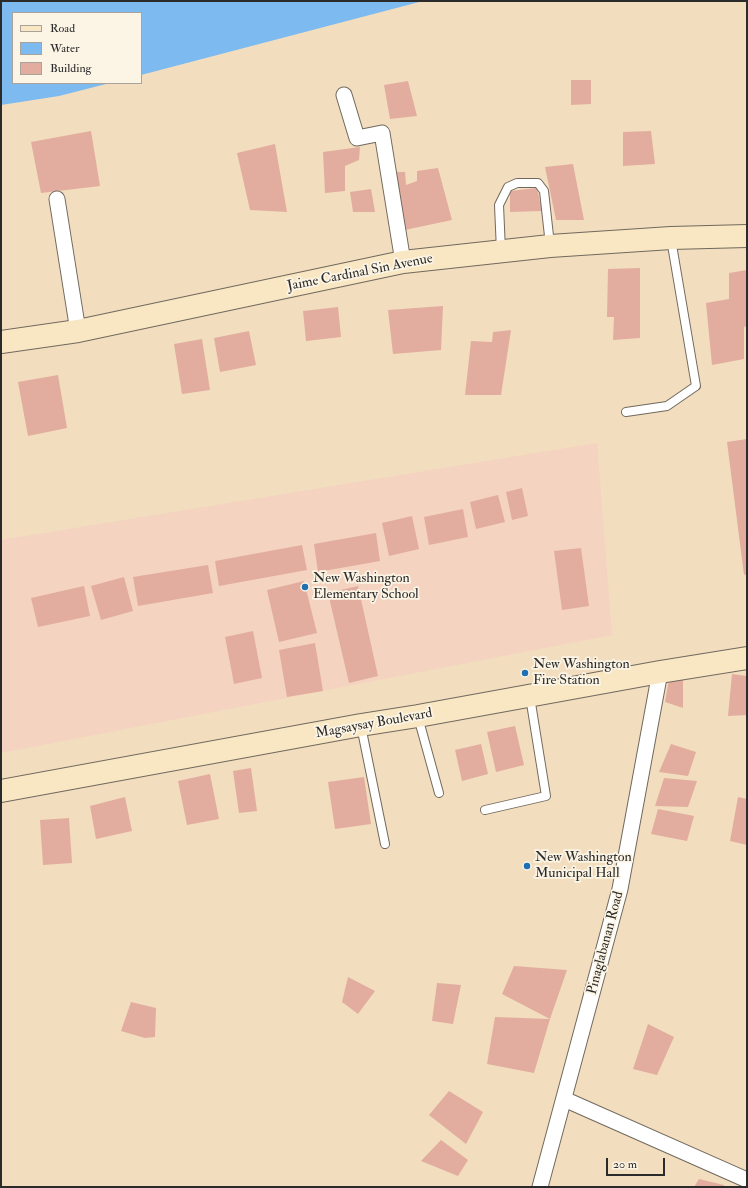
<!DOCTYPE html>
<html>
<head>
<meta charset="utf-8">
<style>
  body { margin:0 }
  #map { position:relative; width:748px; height:1188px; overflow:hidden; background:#f2ddbe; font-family:"IM FELL Double Pica",serif }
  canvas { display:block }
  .frame { position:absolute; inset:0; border:2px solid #2b2b2b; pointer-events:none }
  .legend { position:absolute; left:12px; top:12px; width:130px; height:72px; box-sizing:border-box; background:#fcf5e5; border:1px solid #a8a49b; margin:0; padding:5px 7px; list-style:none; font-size:12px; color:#2b2b2b }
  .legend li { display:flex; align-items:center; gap:8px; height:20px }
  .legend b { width:20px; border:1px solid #a8a49b }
  .scale { position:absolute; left:606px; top:1158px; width:59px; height:18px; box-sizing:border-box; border:2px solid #2b2b2b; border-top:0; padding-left:5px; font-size:12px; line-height:14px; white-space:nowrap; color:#2b2b2b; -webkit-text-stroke:3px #fcf5e5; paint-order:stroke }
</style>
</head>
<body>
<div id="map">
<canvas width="748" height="1188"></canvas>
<div class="frame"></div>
<ul class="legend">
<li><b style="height:5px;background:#f9e7c3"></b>Road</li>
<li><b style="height:11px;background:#7cbaef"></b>Water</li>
<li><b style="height:11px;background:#e2ad9f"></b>Building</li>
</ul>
<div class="scale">20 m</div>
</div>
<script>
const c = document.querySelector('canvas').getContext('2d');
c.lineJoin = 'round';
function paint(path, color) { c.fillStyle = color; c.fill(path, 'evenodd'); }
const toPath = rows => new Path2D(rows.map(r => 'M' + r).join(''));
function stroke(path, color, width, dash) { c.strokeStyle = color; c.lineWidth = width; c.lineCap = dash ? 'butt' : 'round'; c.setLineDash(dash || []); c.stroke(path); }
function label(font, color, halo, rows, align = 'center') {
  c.font = font + ' "IM FELL Double Pica",serif'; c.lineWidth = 3.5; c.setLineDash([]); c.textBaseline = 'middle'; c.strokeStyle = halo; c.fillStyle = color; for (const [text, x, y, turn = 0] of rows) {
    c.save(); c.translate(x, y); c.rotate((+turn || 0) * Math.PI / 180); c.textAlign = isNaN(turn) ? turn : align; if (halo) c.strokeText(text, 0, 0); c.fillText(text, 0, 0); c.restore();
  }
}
paint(toPath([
  [597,443,612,635,1,753,1,540]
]), '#f5d3c1');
paint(toPath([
  [1,1,423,1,141,75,141,13,13,13,13,83,110,83,59,96,1,105]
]), '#7cbaef');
paint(toPath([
  [571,80,591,80,591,104,571,105],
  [408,81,417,116,390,119,384,85],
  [91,131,100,186,41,193,31,142],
  [651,131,655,164,623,166,623,132],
  [275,144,287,212,250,210,237,153],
  [360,147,359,160,345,166,345,191,325,193,323,152],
  [573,164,584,220,556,220,545,167],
  [438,168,452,220,400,231,390,172,405,172,406,185,417,181,417,171],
  [537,188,542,211,510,212,510,191],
  [371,189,375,212,353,212,350,192],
  [640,268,640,338,613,340,614,317,607,317,608,269],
  [747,270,747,326,744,327,744,359,712,365,706,303,729,299,729,273],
  [443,306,441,350,393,354,388,310],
  [338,307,341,337,306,341,303,311],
  [511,330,501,395,465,395,471,341,492,342,493,332],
  [249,331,256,365,220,372,214,338],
  [202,339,210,390,182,394,174,344],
  [58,375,67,428,28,436,18,382],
  [747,439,747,574,744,575,727,442],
  [522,488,528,516,512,520,506,492],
  [498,495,505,522,476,529,470,502],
  [463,509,468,537,429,545,424,517],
  [412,516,419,549,389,556,382,523],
  [376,533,380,561,318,572,314,544],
  [302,545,307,570,219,586,215,561],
  [581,548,589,606,562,610,554,551],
  [208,565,213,593,138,606,133,577],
  [124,577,133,611,101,620,91,586],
  [304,581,317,633,279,642,267,590],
  [84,586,90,616,38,627,31,598],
  [358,586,378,676,349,683,328,593],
  [253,631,262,678,234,684,225,637],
  [315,643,323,691,287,697,279,650],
  [732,674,747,676,747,715,728,716],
  [669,679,683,679,683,708,665,702],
  [515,726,524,765,496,772,487,732],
  [481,744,488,774,462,781,455,750],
  [671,744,696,752,688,776,659,772],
  [251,768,257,811,239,813,233,771],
  [210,774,219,819,187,825,178,781],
  [364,777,371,824,335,829,328,782],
  [664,778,697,781,688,807,655,806],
  [125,797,132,831,96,839,90,806],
  [738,797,747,799,747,845,730,841],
  [658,809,694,816,687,841,651,834],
  [69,818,72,863,43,865,40,820],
  [514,966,567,970,550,1019,502,994],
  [348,977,375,991,358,1014,342,1002],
  [437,983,461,985,453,1024,432,1021],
  [131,1002,156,1008,155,1037,145,1038,121,1031],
  [495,1017,550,1019,534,1073,487,1064],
  [648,1024,674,1037,657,1075,633,1069],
  [449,1091,483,1112,466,1144,429,1115],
  [441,1140,468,1160,458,1176,421,1161],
  [699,1179,724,1185,724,1187,694,1187]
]), '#e2ad9f');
const lane = toPath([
  [501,251,499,205,508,187,517,183,538,183,544,191,550,245],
  [626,412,667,406,696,386,671,239],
  [418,717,439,793],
  [361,726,385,844],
  [485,810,546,796,530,697]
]);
const street = toPath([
  [344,95,357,138,382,133,403,262],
  [57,199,78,331],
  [564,1099,747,1180],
  [540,1187,620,889,660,672]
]);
const secondary = toPath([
  [1,342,78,331,403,262,550,246,671,238,747,236],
  [1,791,361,725,418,716,660,672,747,658]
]);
stroke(lane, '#71695e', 10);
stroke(street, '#71695e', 17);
stroke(secondary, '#71695e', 24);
stroke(lane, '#fff', 8);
stroke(street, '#fff', 15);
stroke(secondary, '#f9e7c3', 22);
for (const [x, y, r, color] of [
  [305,587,4,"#1f6fb2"],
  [525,673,4,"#1f6fb2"],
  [527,866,4,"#1f6fb2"]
]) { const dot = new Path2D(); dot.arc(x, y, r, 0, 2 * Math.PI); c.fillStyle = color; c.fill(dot); stroke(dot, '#fcf5e5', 1.5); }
label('14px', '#2b2b2b', '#fcf5e5', [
  ["Jaime Cardinal Sin Avenue",360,273,-11],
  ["Magsaysay Boulevard",374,724,-10],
  ["Pinaglabanan Road",606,943,-75]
]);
label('14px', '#2b2b2b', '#fcf5e5', [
  ["New Washington",313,579],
  ["Elementary School",313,595],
  ["New Washington",533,665],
  ["Fire Station",533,681],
  ["New Washington",535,858],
  ["Municipal Hall",535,874]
], 'left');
</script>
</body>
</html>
